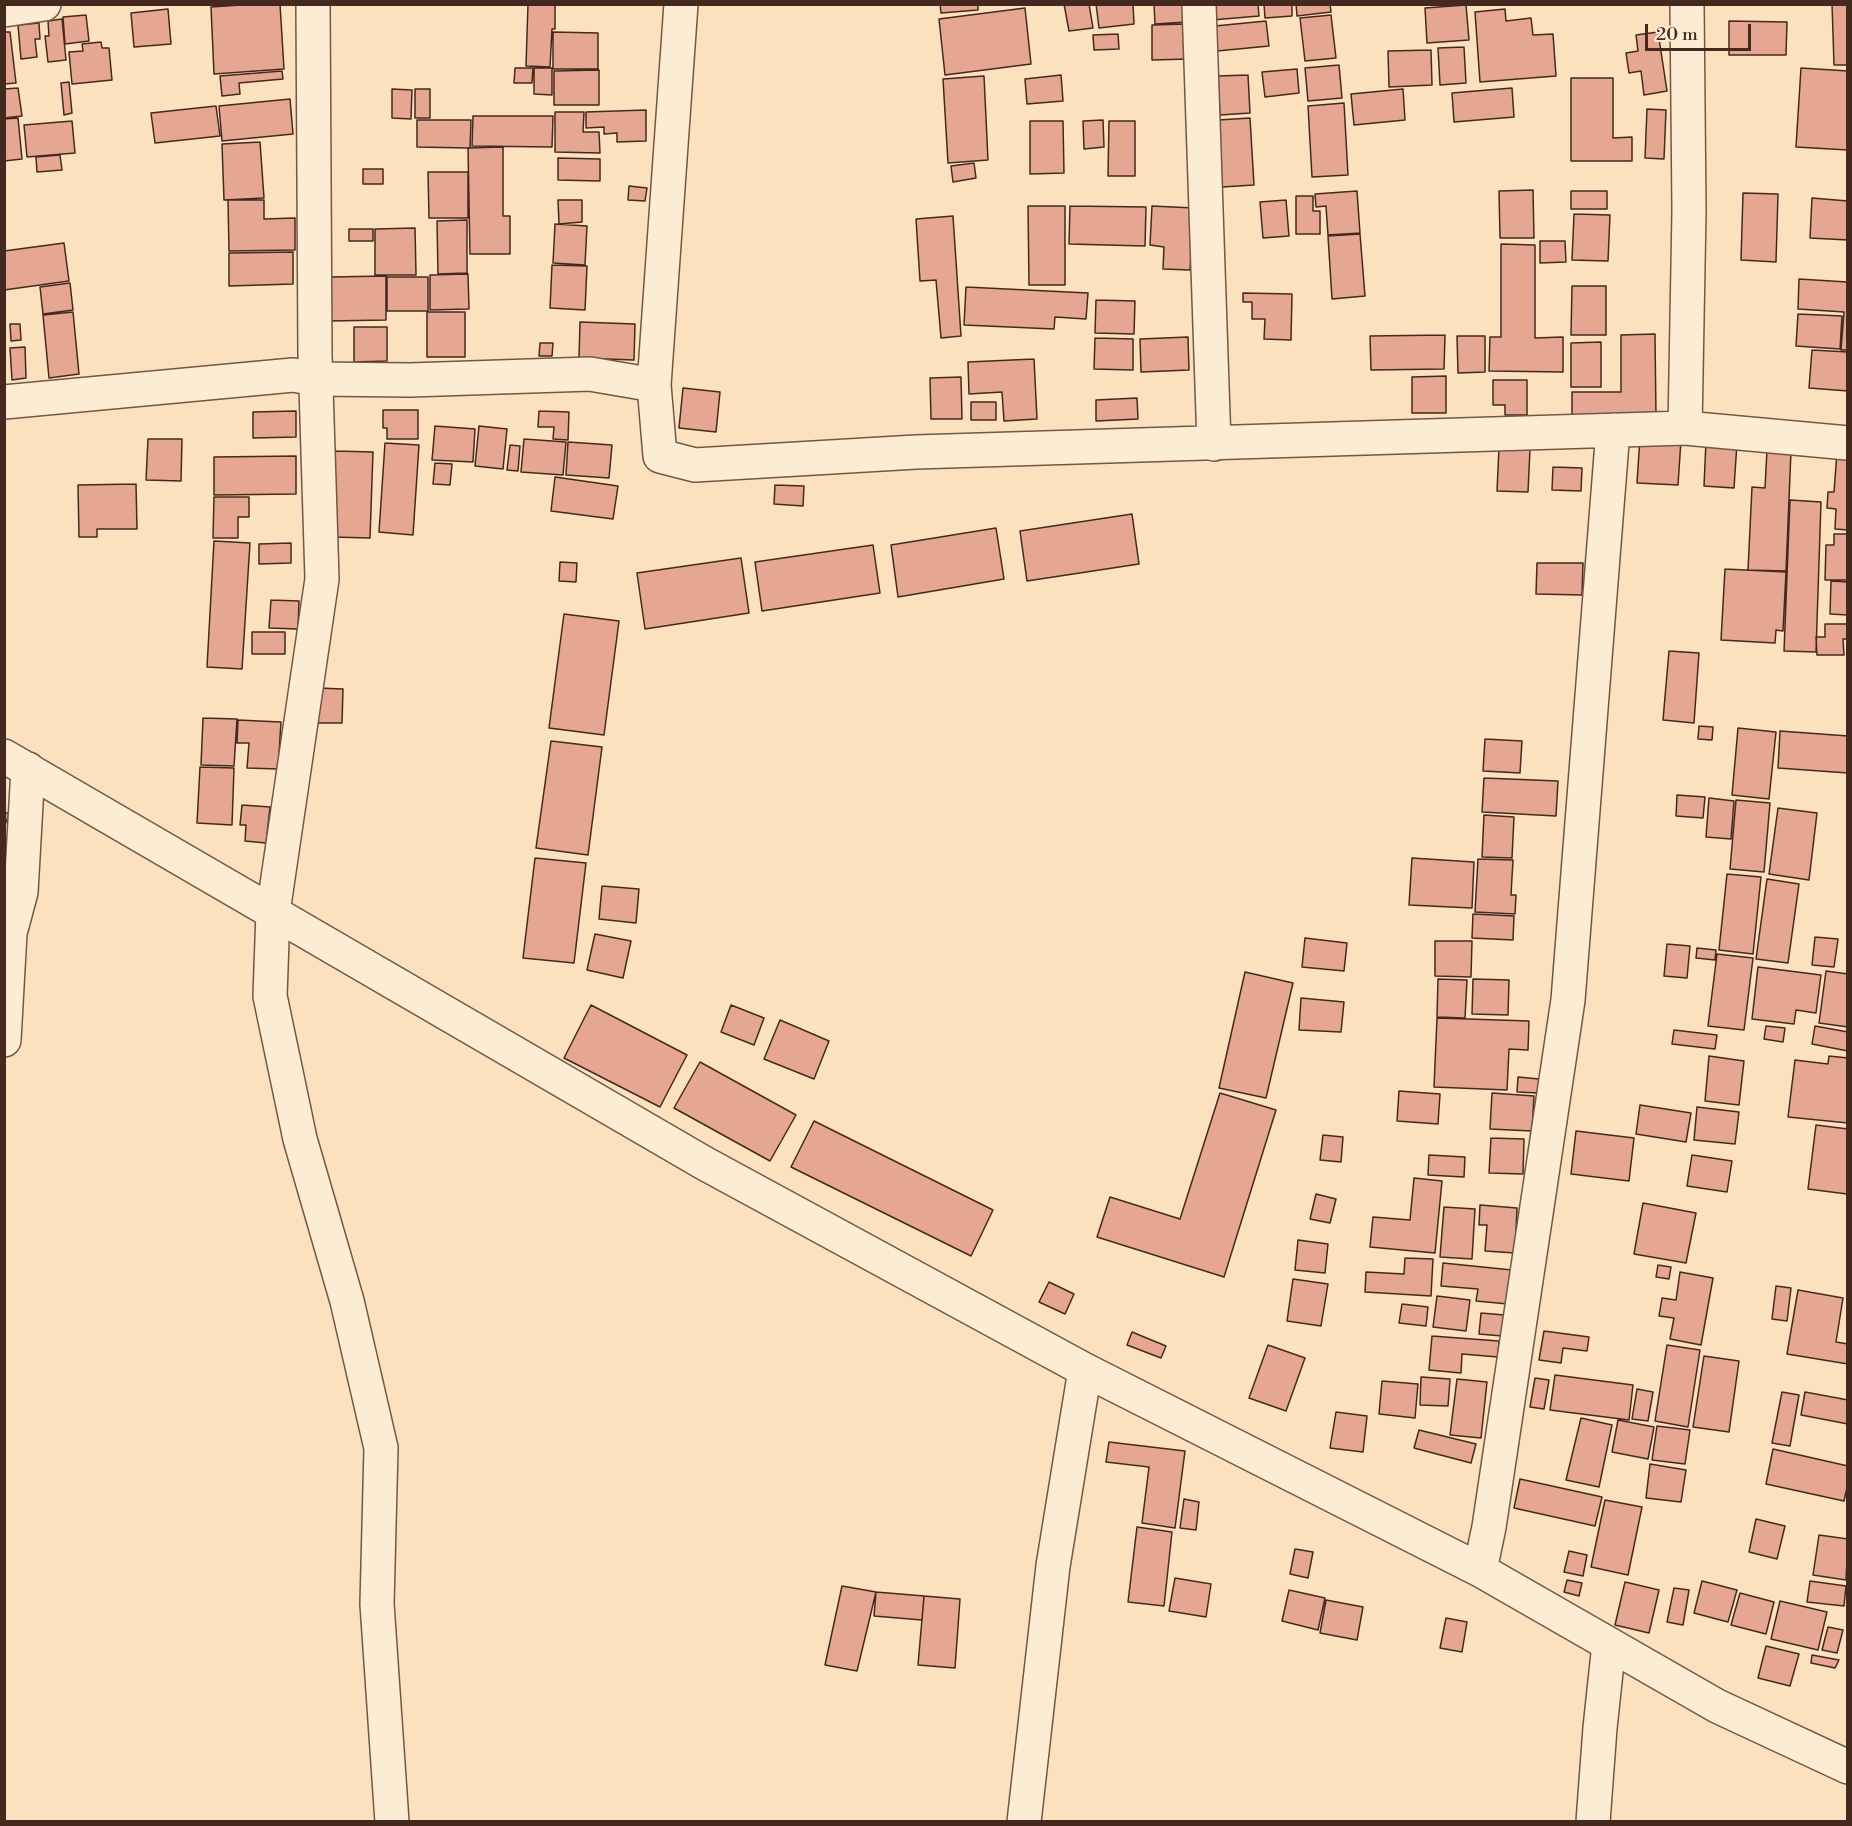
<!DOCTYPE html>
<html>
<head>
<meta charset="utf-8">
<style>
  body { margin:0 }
  #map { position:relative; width:1852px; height:1826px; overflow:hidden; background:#fbe1bd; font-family:"Libre Bodoni",serif }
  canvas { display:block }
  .frame { position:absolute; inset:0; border:6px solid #45291e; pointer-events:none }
  .scale { position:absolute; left:1645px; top:24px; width:106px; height:27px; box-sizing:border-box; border:3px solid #45291e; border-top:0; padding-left:8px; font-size:18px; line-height:21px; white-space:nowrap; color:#45291e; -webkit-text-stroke:4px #fcecd4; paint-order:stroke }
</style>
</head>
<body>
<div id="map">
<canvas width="1852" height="1826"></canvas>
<div class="frame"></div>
<div class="scale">20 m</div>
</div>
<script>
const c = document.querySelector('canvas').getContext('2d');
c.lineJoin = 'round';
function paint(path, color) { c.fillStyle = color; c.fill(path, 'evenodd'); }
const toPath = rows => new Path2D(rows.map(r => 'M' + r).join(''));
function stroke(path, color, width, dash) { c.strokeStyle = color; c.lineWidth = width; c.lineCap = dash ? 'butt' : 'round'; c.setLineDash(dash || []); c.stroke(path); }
const building = toPath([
  [256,4,280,4,284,69,214,74,211,7,256,4],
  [528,4,555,4,555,29,552,29,550,67,526,66,528,4],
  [940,4,978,4,978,10,941,13,940,4],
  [1064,4,1089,4,1093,28,1069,31,1064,4],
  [1096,4,1133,4,1134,24,1099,28,1096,4],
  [1154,4,1187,4,1187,22,1155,24,1154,4],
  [1210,4,1258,4,1259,16,1212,20,1210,4],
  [1264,4,1292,4,1292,16,1265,18,1264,4],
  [1296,4,1330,4,1331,12,1297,16,1296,4],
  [1832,4,1848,4,1848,65,1834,65,1832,4],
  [1466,5,1469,40,1427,43,1425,8,1466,5],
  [1025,8,1031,64,945,75,939,19,1025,8],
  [168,9,171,44,134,47,131,13,168,9],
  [1505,9,1506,21,1531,18,1533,35,1553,34,1556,76,1480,82,1475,12,1505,9],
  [86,15,89,41,65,44,63,17,86,15],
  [1331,15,1336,58,1305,61,1300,18,1331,15],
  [62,19,66,60,48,62,45,36,49,36,48,21,62,19],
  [1266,21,1269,46,1217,51,1215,26,1266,21],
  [1729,21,1787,22,1786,55,1729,55,1729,21],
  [39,23,40,39,35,39,37,57,21,59,18,25,39,23],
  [1187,24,1188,59,1152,60,1152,25,1187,24],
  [4,32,10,32,16,83,4,84,4,32],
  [553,32,598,33,598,69,553,69,553,32],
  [1658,32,1667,91,1644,95,1641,71,1629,73,1626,53,1638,51,1636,35,1658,32],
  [1118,34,1119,49,1094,50,1093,35,1118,34],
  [101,42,102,48,109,48,112,80,72,84,69,52,83,51,82,44,101,42],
  [1464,47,1466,83,1440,85,1438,48,1464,47],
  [1431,50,1432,85,1389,87,1388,51,1431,50],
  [1339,65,1342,98,1308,101,1305,68,1339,65],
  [515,68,533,68,532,83,514,83,515,68],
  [534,68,552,68,552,95,534,94,534,68],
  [1801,68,1848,71,1848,150,1796,147,1801,68],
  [1297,69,1299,93,1265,97,1262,72,1297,69],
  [599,70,599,105,554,105,554,71,599,70],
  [282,71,283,79,239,83,240,94,222,96,220,76,282,71],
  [1061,75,1063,101,1027,104,1025,79,1061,75],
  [1248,75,1250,113,1220,115,1218,76,1248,75],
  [984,76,988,160,948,163,943,79,984,76],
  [1571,78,1613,78,1613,138,1632,137,1632,161,1571,161,1571,78],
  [69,82,72,113,64,115,61,83,69,82],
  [18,88,22,116,4,118,4,89,18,88],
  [1512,88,1514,117,1454,122,1452,93,1512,88],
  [392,89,412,90,411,119,392,118,392,89],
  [415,89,430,89,430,118,415,118,415,89],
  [1403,89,1405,120,1354,125,1351,94,1403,89],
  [290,99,293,134,222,141,219,106,290,99],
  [1344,103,1348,175,1312,177,1308,106,1344,103],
  [216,106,220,136,155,143,151,113,216,106],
  [1647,109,1666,110,1664,159,1645,158,1647,109],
  [646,110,646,141,617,142,617,133,604,134,604,127,586,128,586,112,646,110],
  [555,112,584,112,583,132,599,132,600,153,555,152,555,112],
  [473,116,553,116,552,147,472,146,473,116],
  [18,118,22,159,4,161,4,119,18,118],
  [1250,118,1254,185,1222,187,1218,120,1250,118],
  [417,120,471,120,470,148,417,147,417,120],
  [1103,120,1104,147,1084,149,1083,121,1103,120],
  [72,121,75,153,27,157,24,125,72,121],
  [1030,121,1063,121,1064,173,1030,174,1030,121],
  [1109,121,1135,121,1135,176,1108,176,1109,121],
  [260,142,264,198,224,200,222,144,260,142],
  [503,147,503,216,510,216,510,254,470,254,468,148,503,147],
  [60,155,62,170,37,172,36,157,60,155],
  [558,158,600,159,600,181,558,180,558,158],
  [974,163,976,178,953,182,951,166,974,163],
  [363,169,383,169,383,184,363,184,363,169],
  [428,172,468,172,468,218,429,218,428,172],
  [629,186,647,188,645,201,628,200,629,186],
  [1533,190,1534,238,1500,238,1499,191,1533,190],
  [1357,191,1360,233,1328,235,1326,206,1316,207,1315,194,1357,191],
  [1571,191,1607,191,1607,209,1571,209,1571,191],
  [1743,193,1778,194,1776,262,1741,260,1743,193],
  [1296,196,1313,196,1313,211,1320,211,1320,234,1296,234,1296,196],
  [1812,198,1848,201,1848,240,1810,238,1812,198],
  [228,200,264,200,264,219,295,218,295,250,229,251,228,200],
  [558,200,582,200,582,222,559,224,558,200],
  [1286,200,1289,236,1263,238,1260,202,1286,200],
  [1028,206,1065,206,1065,285,1029,285,1028,206],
  [1070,206,1146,207,1145,246,1069,244,1070,206],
  [1152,206,1194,208,1190,270,1163,269,1164,247,1150,245,1152,206],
  [1574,214,1610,215,1608,261,1572,260,1574,214],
  [953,216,961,336,941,338,936,280,920,281,916,219,953,216],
  [467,220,467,273,438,274,437,221,467,220],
  [555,224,587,226,585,265,553,263,555,224],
  [415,228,416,275,375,275,375,229,415,228],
  [349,229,373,229,373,241,349,241,349,229],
  [1360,234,1365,296,1332,299,1328,236,1360,234],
  [1540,241,1565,241,1566,262,1540,263,1540,241],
  [64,243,69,281,4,290,4,251,64,243],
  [1501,244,1535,245,1535,338,1563,337,1563,372,1489,371,1490,337,1501,337,1501,244],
  [293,252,293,284,229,286,229,253,293,252],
  [552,265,587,266,585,310,550,308,552,265],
  [1848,269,1848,350,1841,350,1844,312,1798,309,1799,279,1847,282,1848,269],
  [468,274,469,309,430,310,430,275,468,274],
  [386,276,386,320,329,321,329,277,386,276],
  [387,277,428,277,428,311,387,311,387,277],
  [70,283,73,310,43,314,40,287,70,283],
  [1572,286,1606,286,1606,335,1571,335,1572,286],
  [966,287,1088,293,1086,319,1055,317,1054,329,964,325,966,287],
  [1243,293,1292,294,1291,340,1264,339,1265,319,1252,319,1252,302,1243,302,1243,293],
  [1096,300,1135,301,1134,334,1095,333,1096,300],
  [73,312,79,374,49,378,43,315,73,312],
  [427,312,465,312,465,357,427,357,427,312],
  [1798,314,1842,316,1840,349,1796,346,1798,314],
  [580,322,635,324,634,360,579,358,580,322],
  [10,324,20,324,21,340,11,341,10,324],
  [354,327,387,327,387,361,354,362,354,327],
  [1655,334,1656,417,1572,418,1572,392,1621,392,1621,335,1655,334],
  [1445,335,1444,369,1371,370,1370,336,1445,335],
  [1457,336,1485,336,1485,372,1458,373,1457,336],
  [1188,337,1189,370,1141,372,1140,339,1188,337],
  [1095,338,1133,339,1133,370,1094,369,1095,338],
  [1601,342,1601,387,1571,387,1571,343,1601,342],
  [540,343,553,343,552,356,539,356,540,343],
  [25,347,26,378,12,380,10,348,25,347],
  [1812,350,1848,352,1848,391,1809,388,1812,350],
  [1034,359,1037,419,1004,421,1002,392,969,394,968,362,1034,359],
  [1446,376,1446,413,1412,413,1412,377,1446,376],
  [961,377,962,419,931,419,930,378,961,377],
  [1493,380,1527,380,1527,415,1505,415,1505,405,1493,405,1493,380],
  [683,388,720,392,716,432,679,428,683,388],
  [1137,398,1138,419,1096,421,1096,400,1137,398],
  [971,402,996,402,996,420,971,420,971,402],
  [383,410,418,410,418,439,387,439,387,428,383,428,383,410],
  [296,411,296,437,253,438,253,412,296,411],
  [539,411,569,412,568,440,553,439,554,427,538,427,539,411],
  [435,426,475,429,473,462,432,460,435,426],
  [479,426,507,429,503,469,475,466,479,426],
  [1640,437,1681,440,1678,485,1637,483,1640,437],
  [148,439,182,439,181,481,146,480,148,439],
  [524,439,566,442,563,475,521,472,524,439],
  [1706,441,1737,443,1734,488,1704,486,1706,441],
  [568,442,612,445,609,478,566,475,568,442],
  [385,443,419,445,413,535,379,532,385,443],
  [510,445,520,446,518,471,507,470,510,445],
  [1499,448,1530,449,1528,492,1497,491,1499,448],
  [1767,450,1791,451,1786,571,1748,570,1752,487,1765,488,1767,450],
  [335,451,373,452,370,538,332,537,335,451],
  [1837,452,1848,452,1848,530,1835,529,1836,509,1827,508,1828,492,1834,492,1837,452],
  [296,456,296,494,214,495,214,457,296,456],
  [435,463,452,464,450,485,433,484,435,463],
  [1553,467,1582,468,1581,491,1552,490,1553,467],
  [555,477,618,486,613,519,551,511,555,477],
  [136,484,137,529,97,529,97,537,79,537,78,485,136,484],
  [775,485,804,486,803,506,774,504,775,485],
  [214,497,249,497,249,517,238,517,238,538,213,538,214,497],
  [1790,500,1821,502,1816,652,1784,651,1790,500],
  [1132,514,1139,564,1027,581,1020,531,1132,514],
  [996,528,1004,579,898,597,891,545,996,528],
  [1834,534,1848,534,1848,580,1825,580,1826,545,1834,545,1834,534],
  [214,541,250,543,242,669,207,667,214,541],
  [291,543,291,563,259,564,259,544,291,543],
  [873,545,880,593,762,611,755,562,873,545],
  [741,558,749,613,645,629,637,573,741,558],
  [560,562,577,563,576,582,559,581,560,562],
  [1537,563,1583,563,1582,595,1536,594,1537,563],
  [1725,569,1786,572,1783,631,1776,630,1775,643,1721,640,1725,569],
  [1831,581,1848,582,1848,615,1830,614,1831,581],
  [271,600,299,601,298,629,269,628,271,600],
  [564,614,619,621,604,735,549,728,564,614],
  [1825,624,1848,624,1848,639,1843,639,1844,655,1817,655,1816,637,1825,637,1825,624],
  [252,632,285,632,285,654,252,654,252,632],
  [1669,651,1699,653,1694,723,1663,720,1669,651],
  [318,688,343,689,342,723,317,723,318,688],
  [203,718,237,719,234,766,201,765,203,718],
  [238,720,281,722,278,769,247,768,249,743,237,743,238,720],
  [1699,726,1713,727,1712,740,1698,739,1699,726],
  [1738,728,1776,732,1769,799,1732,795,1738,728],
  [1780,731,1848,736,1848,773,1778,768,1780,731],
  [1485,739,1522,741,1520,773,1483,771,1485,739],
  [551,741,602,747,588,855,536,848,551,741],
  [200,767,234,768,232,825,197,823,200,767],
  [1484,778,1558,781,1556,816,1482,812,1484,778],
  [1677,795,1705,797,1703,818,1676,816,1677,795],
  [1709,798,1734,801,1731,839,1706,837,1709,798],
  [1736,800,1770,803,1764,872,1730,869,1736,800],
  [242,805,270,807,266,843,245,841,246,825,240,825,242,805],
  [1778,808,1817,813,1809,880,1769,874,1778,808],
  [4,812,9,814,5,825,4,825,4,812],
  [1484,815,1514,817,1512,858,1482,857,1484,815],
  [535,858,586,863,574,963,523,958,535,858],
  [1412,858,1474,862,1472,908,1409,905,1412,858],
  [1478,859,1513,860,1511,895,1516,895,1515,914,1475,912,1478,859],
  [1727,874,1761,877,1753,954,1719,950,1727,874],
  [1767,879,1799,884,1788,963,1756,959,1767,879],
  [602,886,639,889,636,923,599,919,602,886],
  [1473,914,1514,916,1513,940,1472,938,1473,914],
  [595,934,631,941,623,978,587,970,595,934],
  [1815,937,1838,939,1834,967,1812,965,1815,937],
  [1305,938,1347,943,1344,971,1302,967,1305,938],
  [1435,941,1472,941,1471,977,1435,976,1435,941],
  [1667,944,1690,946,1687,978,1664,976,1667,944],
  [1697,948,1716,950,1715,960,1696,958,1697,948],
  [1717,954,1753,958,1744,1030,1708,1026,1717,954],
  [1758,967,1821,975,1816,1013,1796,1010,1794,1024,1752,1019,1758,967],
  [1826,971,1848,974,1848,1027,1819,1023,1826,971],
  [1245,972,1293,983,1266,1098,1219,1088,1245,972],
  [1438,979,1467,980,1465,1018,1437,1017,1438,979],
  [1473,979,1509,980,1508,1015,1472,1014,1473,979],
  [1301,998,1344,1002,1341,1032,1299,1030,1301,998],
  [591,1005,687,1055,660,1107,564,1058,591,1005],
  [731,1005,764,1018,754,1045,721,1032,731,1005],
  [1437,1018,1529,1021,1528,1050,1509,1049,1507,1090,1434,1087,1437,1018],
  [780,1020,829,1041,814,1079,764,1059,780,1020],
  [1766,1026,1785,1028,1783,1042,1764,1039,1766,1026],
  [1815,1026,1848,1032,1848,1051,1812,1044,1815,1026],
  [1674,1030,1717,1035,1715,1049,1672,1044,1674,1030],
  [1709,1056,1744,1061,1739,1105,1705,1101,1709,1056],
  [1829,1056,1848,1058,1848,1123,1788,1117,1795,1060,1828,1064,1829,1056],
  [700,1062,796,1115,770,1161,674,1108,700,1062],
  [1518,1077,1539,1079,1538,1093,1517,1092,1518,1077],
  [1399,1091,1440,1094,1438,1124,1397,1121,1399,1091],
  [1220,1093,1276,1110,1224,1277,1097,1237,1110,1197,1180,1219,1220,1093],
  [1492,1093,1534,1096,1532,1131,1490,1129,1492,1093],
  [1640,1105,1691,1113,1686,1142,1636,1134,1640,1105],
  [1697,1107,1739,1112,1735,1144,1694,1140,1697,1107],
  [814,1121,993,1210,971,1256,791,1167,814,1121],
  [1816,1125,1848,1129,1847,1194,1808,1189,1816,1125],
  [1576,1131,1634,1138,1629,1181,1571,1174,1576,1131],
  [1323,1135,1343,1137,1341,1162,1320,1160,1323,1135],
  [1491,1138,1524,1139,1523,1174,1489,1173,1491,1138],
  [1429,1155,1465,1157,1464,1177,1428,1175,1429,1155],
  [1692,1155,1732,1161,1727,1192,1687,1186,1692,1155],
  [1414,1178,1442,1181,1435,1253,1370,1247,1373,1217,1410,1220,1414,1178],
  [1316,1194,1336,1199,1330,1223,1310,1219,1316,1194],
  [1643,1203,1696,1213,1686,1263,1634,1254,1643,1203],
  [1480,1205,1517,1208,1515,1253,1485,1251,1487,1225,1479,1225,1480,1205],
  [1444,1207,1475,1209,1472,1259,1440,1257,1444,1207],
  [1298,1240,1328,1244,1325,1273,1295,1270,1298,1240],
  [1405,1258,1433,1259,1431,1296,1365,1292,1366,1272,1404,1274,1405,1258],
  [1443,1263,1512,1270,1508,1304,1476,1301,1478,1289,1441,1286,1443,1263],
  [1658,1265,1671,1267,1669,1279,1656,1277,1658,1265],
  [1680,1272,1713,1278,1701,1345,1670,1339,1674,1318,1659,1316,1662,1298,1676,1300,1680,1272],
  [1293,1279,1328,1284,1321,1326,1287,1321,1293,1279],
  [1049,1282,1074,1294,1065,1314,1039,1302,1049,1282],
  [1776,1286,1791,1288,1787,1321,1772,1319,1776,1286],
  [1798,1290,1843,1298,1836,1342,1848,1344,1848,1364,1787,1354,1798,1290],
  [1437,1296,1470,1300,1466,1331,1433,1327,1437,1296],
  [1402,1304,1428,1307,1426,1326,1399,1323,1402,1304],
  [1481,1313,1504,1315,1502,1336,1479,1334,1481,1313],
  [1544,1331,1589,1337,1587,1351,1563,1348,1561,1363,1539,1360,1544,1331],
  [1132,1332,1166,1346,1161,1358,1127,1345,1132,1332],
  [1432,1336,1499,1341,1498,1357,1462,1354,1461,1373,1429,1370,1432,1336],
  [1268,1345,1305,1358,1286,1411,1249,1398,1268,1345],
  [1667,1345,1700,1350,1688,1427,1655,1421,1667,1345],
  [1704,1356,1739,1361,1729,1432,1693,1427,1704,1356],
  [1555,1375,1633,1385,1629,1420,1550,1410,1555,1375],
  [1421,1377,1450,1379,1448,1406,1420,1405,1421,1377],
  [1535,1378,1549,1380,1544,1409,1530,1407,1535,1378],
  [1457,1379,1487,1382,1481,1438,1450,1435,1457,1379],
  [1382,1381,1418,1384,1415,1418,1379,1414,1382,1381],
  [1637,1389,1653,1392,1648,1421,1632,1419,1637,1389],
  [1782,1392,1799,1395,1790,1446,1772,1443,1782,1392],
  [1805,1392,1848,1400,1848,1424,1801,1415,1805,1392],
  [1336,1412,1367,1416,1363,1452,1330,1448,1336,1412],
  [1581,1418,1612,1425,1599,1487,1566,1480,1581,1418],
  [1618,1420,1654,1427,1648,1459,1612,1452,1618,1420],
  [1657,1426,1690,1430,1685,1464,1652,1460,1657,1426],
  [1419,1430,1476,1444,1471,1463,1414,1448,1419,1430],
  [1109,1442,1185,1451,1175,1528,1142,1523,1149,1467,1106,1462,1109,1442],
  [1773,1449,1848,1466,1848,1483,1844,1501,1766,1484,1773,1449],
  [1650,1464,1686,1470,1681,1502,1646,1498,1650,1464],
  [1520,1479,1602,1497,1595,1526,1514,1508,1520,1479],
  [1184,1499,1199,1502,1196,1530,1180,1528,1184,1499],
  [1605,1500,1642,1507,1628,1575,1591,1567,1605,1500],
  [1756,1519,1785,1526,1777,1559,1749,1552,1756,1519],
  [1137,1527,1172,1532,1164,1606,1128,1602,1137,1527],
  [1819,1535,1848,1539,1846,1580,1813,1575,1819,1535],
  [1295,1549,1313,1552,1308,1578,1290,1574,1295,1549],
  [1569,1551,1587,1555,1583,1576,1564,1572,1569,1551],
  [1175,1578,1211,1584,1206,1617,1169,1611,1175,1578],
  [1567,1580,1582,1583,1579,1596,1564,1592,1567,1580],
  [1702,1581,1737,1590,1728,1622,1694,1613,1702,1581],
  [1810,1581,1846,1586,1844,1606,1807,1602,1810,1581],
  [1625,1582,1659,1590,1649,1633,1615,1625,1625,1582],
  [842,1586,876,1592,857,1671,825,1665,842,1586],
  [1674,1588,1689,1590,1683,1625,1667,1622,1674,1588],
  [1289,1590,1325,1598,1318,1630,1282,1621,1289,1590],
  [876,1592,924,1596,922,1620,874,1616,876,1592],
  [1740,1593,1774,1602,1766,1634,1731,1625,1740,1593],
  [924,1596,960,1599,955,1668,918,1665,924,1596],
  [1326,1600,1363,1607,1357,1640,1320,1633,1326,1600],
  [1780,1601,1827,1612,1818,1650,1771,1639,1780,1601],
  [1446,1618,1467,1622,1462,1652,1440,1648,1446,1618],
  [1828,1627,1843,1630,1837,1653,1822,1650,1828,1627],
  [1766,1646,1799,1654,1790,1686,1758,1678,1766,1646],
  [1812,1655,1839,1660,1835,1668,1811,1663,1812,1655]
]);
paint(building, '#e5a692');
stroke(building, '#45291e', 1.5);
const street = toPath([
  [313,4,315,355,322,579,273,912,270,996,300,1139,347,1301,381,1448,377,1604,392,1822],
  [681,4,654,385,660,456,695,465,916,452,1685,428,1848,443],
  [1199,4,1214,444],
  [4,10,44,4],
  [4,402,293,375,316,379,410,380,590,374,654,385],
  [1685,428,1689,211,1687,4],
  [4,756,704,1163,1085,1370,1480,1570,1717,1706,1848,1767],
  [4,1040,10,933,21,892,28,769],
  [1480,1570,1489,1527,1568,1000,1613,430],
  [1024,1822,1053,1566,1085,1370],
  [1593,1822,1600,1728,1609,1644]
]);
stroke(street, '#725746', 36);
stroke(street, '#fcecd4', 33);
</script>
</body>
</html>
